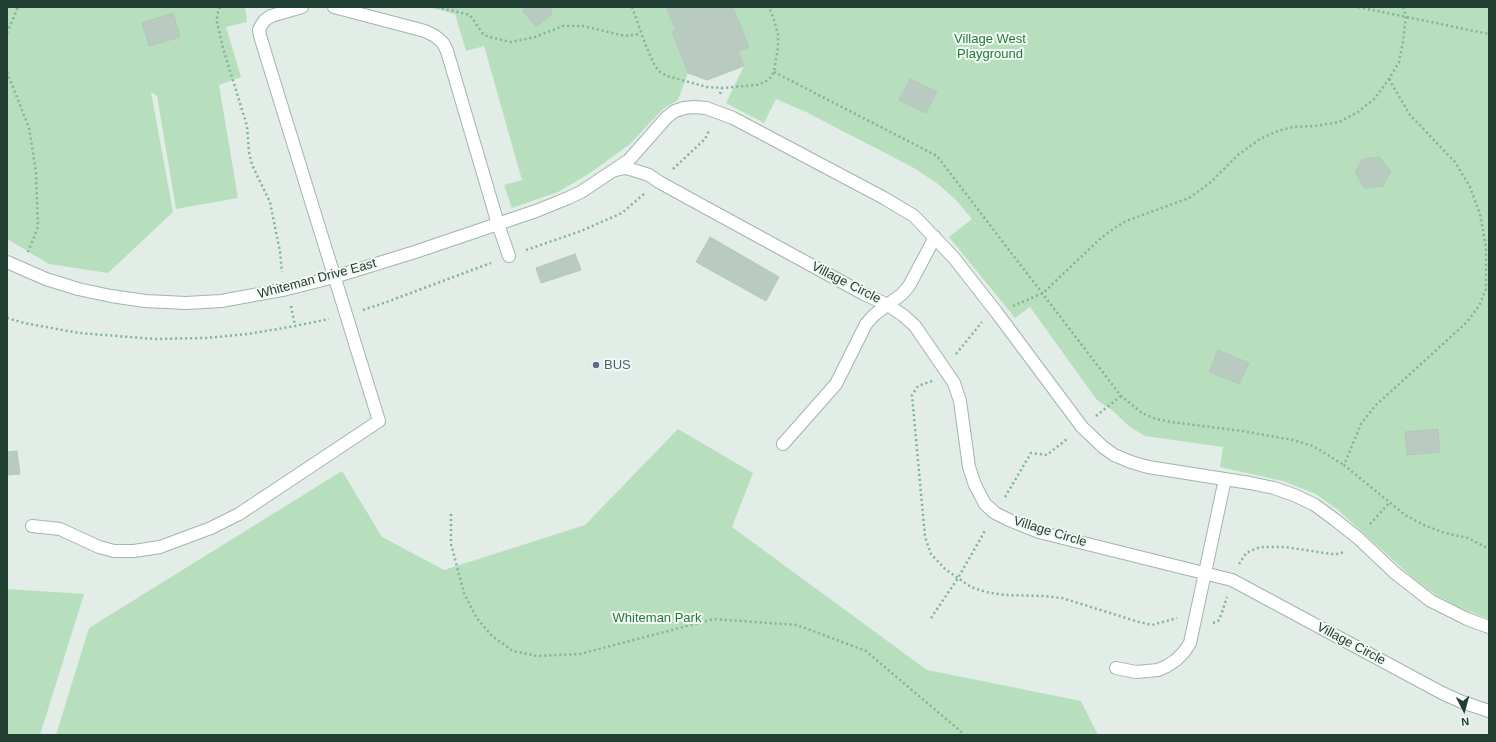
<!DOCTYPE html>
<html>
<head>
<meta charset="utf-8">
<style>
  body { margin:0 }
  #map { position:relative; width:1496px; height:742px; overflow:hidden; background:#e1ede6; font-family:Helvetica,sans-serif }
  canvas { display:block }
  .frame { position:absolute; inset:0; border:8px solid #203f32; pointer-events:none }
  .north { position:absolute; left:1444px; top:690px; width:40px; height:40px; -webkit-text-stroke:3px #f2f9f4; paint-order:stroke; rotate:174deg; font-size:11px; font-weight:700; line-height:16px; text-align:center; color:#203f32 }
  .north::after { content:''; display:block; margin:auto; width:14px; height:18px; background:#203f32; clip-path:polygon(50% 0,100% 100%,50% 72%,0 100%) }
</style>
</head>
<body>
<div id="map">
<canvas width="1496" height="742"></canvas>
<div class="frame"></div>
<div class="north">N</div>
</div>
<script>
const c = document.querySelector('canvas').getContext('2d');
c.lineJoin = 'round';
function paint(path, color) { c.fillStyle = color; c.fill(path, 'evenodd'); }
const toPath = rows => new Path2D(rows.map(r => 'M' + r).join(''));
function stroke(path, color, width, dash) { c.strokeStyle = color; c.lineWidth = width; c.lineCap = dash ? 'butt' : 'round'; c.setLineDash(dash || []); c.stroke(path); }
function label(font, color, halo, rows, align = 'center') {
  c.font = font + ' Helvetica,sans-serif'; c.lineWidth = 4; c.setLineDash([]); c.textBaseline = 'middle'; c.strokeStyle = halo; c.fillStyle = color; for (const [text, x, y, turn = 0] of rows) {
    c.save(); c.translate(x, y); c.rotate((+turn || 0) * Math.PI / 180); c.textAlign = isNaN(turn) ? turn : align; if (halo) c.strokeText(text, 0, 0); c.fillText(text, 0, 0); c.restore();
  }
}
paint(toPath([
  [7,7,245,7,247,22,226,27,241,77,219,85,238,198,176,209,157,96,151,92,173,212,108,273,49,264,7,239],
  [428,7,666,7,676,30,672,32,688,73,678,100,663,109,630,144,590,173,558,192,512,208,504,185,522,180,484,46,466,51,455,14],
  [733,7,1489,7,1489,619,1460,608,1436,595,1413,578,1338,510,1316,494,1283,481,1220,467,1223,447,1145,436,1130,427,1113,411,1097,400,1030,307,1015,318,949,237,972,219,956,200,938,184,914,168,806,112,776,99,764,123,726,103,744,66,738,52,749,47],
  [678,429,753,473,732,527,927,670,1081,701,1098,735,56,735,89,628,342,471,382,537,444,570,585,525],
  [7,589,84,594,40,735,7,735]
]), '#b8dfbd');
const building = toPath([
  [525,7,550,7,552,14,536,27,523,11,525,7],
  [666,7,733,7,749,47,738,52,744,66,707,80,688,73,672,32,676,30,666,7],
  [173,13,180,37,149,46,142,23,173,13],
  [910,79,937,92,926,113,899,100,910,79],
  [1379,157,1391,171,1383,186,1365,188,1355,173,1362,159,1379,157],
  [710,237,779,277,766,301,696,262,710,237],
  [575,254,581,270,541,283,536,268,575,254],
  [1218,350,1249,363,1239,384,1209,372,1218,350],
  [1438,429,1440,452,1407,455,1405,432,1438,429],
  [17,451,20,474,7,475,7,452,17,451]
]);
paint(building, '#b9cbc1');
stroke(building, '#b3c7bc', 1);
const minor = toPath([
  [334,7,425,31,435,36,443,43,447,51,498,224,509,256],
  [616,170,625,168,633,170,649,175,659,182,864,294,888,305,904,316,915,326,954,383,960,401,969,467,975,485,985,504,995,513,1009,520,1039,532,1232,580,1442,693,1462,702,1489,711],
  [7,262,46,279,78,289,111,296,145,301,186,303,221,301,287,289,334,277,415,252,536,211,568,198,581,192,629,160,667,117,675,111,684,108,694,107,706,108,733,118,884,198,914,216,954,258,997,313,1082,427,1103,447,1114,455,1131,462,1148,467,1250,483,1274,488,1294,495,1315,505,1334,519,1358,538,1395,573,1431,601,1467,619,1489,627],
  [783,444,836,384,866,324,874,315,902,294,909,286,935,237],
  [32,526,60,529,99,547,114,551,134,551,160,547,211,528,239,514,379,421,260,36,259,30,262,24,265,20,271,16,302,7],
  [1116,668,1136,672,1158,670,1167,666,1176,660,1184,652,1190,643,1225,479]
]);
stroke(minor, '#a3b5ac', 14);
stroke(toPath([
  [220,7,217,15,217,22,223,48,247,126,249,152,252,165,270,202,280,252,282,272],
  [437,7,470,15,483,34,489,37,511,42,535,37,563,26,583,26,625,36,640,34],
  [632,7,646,46,655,66,660,72,667,76,707,87,722,88,757,85,765,82,770,78,774,72,778,47,778,34,774,20,769,7],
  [1358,7,1489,34],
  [7,33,18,7],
  [7,72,29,128,36,172,38,227,28,252],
  [774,72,937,156,1121,396,1142,413,1156,419,1171,422,1242,431,1293,440,1313,446,1344,465],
  [1389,79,1410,115,1455,162,1470,187,1480,214,1486,247,1486,289,1479,306,1467,322,1375,406,1361,424,1344,465,1405,515,1426,526,1445,533,1468,538,1489,549],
  [720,94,722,88],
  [673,169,705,139,710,129],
  [526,250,581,231,622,213,645,193],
  [291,306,295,326],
  [1013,306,1043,293,1101,238,1113,229,1126,221,1189,198,1211,182,1239,154,1260,139,1278,131,1293,127,1315,126,1339,122,1358,112,1374,99,1389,79,1399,62,1403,42,1406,16,1403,7],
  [363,310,384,303,491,263],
  [7,318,24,323,79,333,155,339,206,338,248,334,295,326,329,319],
  [956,354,982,322],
  [932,381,918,386,912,395,925,537,931,554,945,569,971,587,986,592,1005,595,1043,596,1062,598,1139,622,1152,625,1177,618],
  [1096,416,1121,396],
  [1005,497,1031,453,1047,455,1067,439],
  [451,514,451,544,464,593,476,617,492,636,513,651,537,656,580,654,714,619,797,625,866,651,965,735],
  [1370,524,1390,502],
  [1239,564,1246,553,1260,547,1285,547,1332,554,1339,554,1345,551],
  [931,618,958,578,986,529],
  [1213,623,1218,621,1220,618,1227,597]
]), '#7fb39b', 2.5, [2, 3]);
stroke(minor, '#fff', 12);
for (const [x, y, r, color] of [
  [596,365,4,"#5c6f8a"]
]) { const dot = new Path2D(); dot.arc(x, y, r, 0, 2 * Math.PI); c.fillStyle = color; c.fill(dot); stroke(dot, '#f2f9f4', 1.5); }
label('13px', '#27793b', '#f2f9f4', [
  ["Village West",990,39],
  ["Playground",990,54],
  ["Whiteman Park",657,618]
]);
label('13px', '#203f32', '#f2f9f4', [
  ["Whiteman Drive East",317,279,-15],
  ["Village Circle",846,283,27],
  ["Village Circle",1050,532,17],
  ["Village Circle",1351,644,28]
]);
label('13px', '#4e5e75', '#f2f9f4', [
  ["BUS",604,365]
], 'left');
</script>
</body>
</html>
